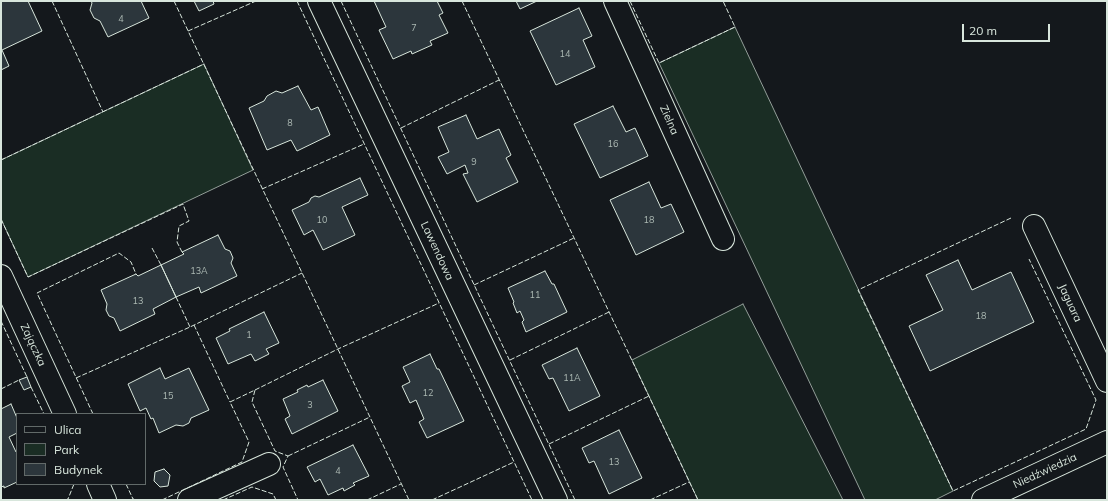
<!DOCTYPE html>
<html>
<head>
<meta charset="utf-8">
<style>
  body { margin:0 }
  #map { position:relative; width:1108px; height:501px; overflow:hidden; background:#14181c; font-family:Mulish,sans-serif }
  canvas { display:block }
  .frame { position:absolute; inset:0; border:2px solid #d8e6dc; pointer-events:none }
  .legend { position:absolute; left:16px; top:413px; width:130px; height:72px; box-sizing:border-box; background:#14181c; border:1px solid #626a69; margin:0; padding:5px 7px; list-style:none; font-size:12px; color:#d8e6dc }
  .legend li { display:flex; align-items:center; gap:8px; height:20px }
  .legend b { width:20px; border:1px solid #626a69 }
  .scale { position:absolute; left:962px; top:24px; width:88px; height:18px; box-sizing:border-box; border:2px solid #d8e6dc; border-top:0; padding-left:5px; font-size:12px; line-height:14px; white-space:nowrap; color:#d8e6dc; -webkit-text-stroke:3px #14181c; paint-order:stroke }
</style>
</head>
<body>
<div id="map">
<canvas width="1108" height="501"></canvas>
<div class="frame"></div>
<ul class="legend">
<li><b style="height:5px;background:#14181c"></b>Ulica</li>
<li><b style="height:11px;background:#1a2d24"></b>Park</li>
<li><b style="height:11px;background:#2c363c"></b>Budynek</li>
</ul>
<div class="scale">20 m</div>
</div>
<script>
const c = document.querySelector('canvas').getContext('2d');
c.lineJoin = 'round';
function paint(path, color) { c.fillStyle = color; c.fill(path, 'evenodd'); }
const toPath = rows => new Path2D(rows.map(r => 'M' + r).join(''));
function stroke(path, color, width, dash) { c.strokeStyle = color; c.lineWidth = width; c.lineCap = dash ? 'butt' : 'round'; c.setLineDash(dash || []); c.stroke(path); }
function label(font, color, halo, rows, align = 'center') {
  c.font = font + ' Mulish,sans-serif'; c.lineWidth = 3; c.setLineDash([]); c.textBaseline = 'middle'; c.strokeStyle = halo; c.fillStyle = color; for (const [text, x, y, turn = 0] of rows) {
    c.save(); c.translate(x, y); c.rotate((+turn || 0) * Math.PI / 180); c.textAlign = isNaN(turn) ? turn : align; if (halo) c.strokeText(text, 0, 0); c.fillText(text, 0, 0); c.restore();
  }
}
const green = toPath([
  [735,27,953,491,935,500,865,500,659,63,735,27],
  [204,64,253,170,28,277,1,219,1,160,204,64],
  [743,304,843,500,698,500,632,360,743,304]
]);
paint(green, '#1a2d24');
stroke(green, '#939e99', 1);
const building = toPath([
  [1,1,28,1,42,31,2,50,9,66,1,70,1,1],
  [91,1,141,1,149,18,108,37,100,21,94,18,90,10,92,3,91,1],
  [194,1,213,1,214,4,199,11,194,1],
  [374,1,437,1,443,13,439,15,448,33,430,41,432,45,412,54,411,51,393,59,379,30,386,27,374,1],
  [516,1,537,1,520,9,516,1],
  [579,8,592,36,583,40,595,67,556,85,530,31,579,8],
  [298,86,311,110,318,107,330,135,297,151,291,140,267,150,249,108,264,101,267,96,276,91,282,93,298,86],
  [613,106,626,132,635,128,648,156,600,178,574,124,613,106],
  [466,115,477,139,499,129,511,155,506,158,518,182,477,202,463,174,468,173,465,165,447,174,438,157,449,152,438,127,466,115],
  [360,178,368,195,342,207,355,235,323,250,313,230,304,235,292,210,309,202,311,198,315,196,319,197,360,178],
  [649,182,661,208,671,204,684,232,636,255,610,200,649,182],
  [218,235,225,249,230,251,233,258,231,263,237,276,201,293,199,287,176,297,161,265,184,254,182,252,218,235],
  [958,260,972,290,1011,272,1034,322,930,371,909,326,943,310,926,275,958,260],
  [161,265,176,297,153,309,155,314,120,331,114,318,109,316,106,310,107,304,101,290,136,274,138,276,161,265],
  [545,271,552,284,554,284,567,312,526,332,522,322,524,320,520,311,517,313,513,303,514,302,508,288,545,271],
  [264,312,279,343,266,349,269,354,255,361,251,354,228,364,216,338,230,331,229,329,264,312],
  [577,348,600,396,569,411,553,378,549,379,542,365,577,348],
  [430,354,437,369,439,369,464,421,427,438,419,422,424,419,416,400,410,403,402,386,410,382,403,367,430,354],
  [160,368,165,379,189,368,209,410,191,418,189,423,183,426,176,425,159,433,153,418,151,419,146,408,140,411,128,384,160,368],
  [27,377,31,387,24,390,19,380,27,377],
  [323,380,338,411,292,434,285,419,290,416,283,399,298,392,297,390,307,385,308,387,323,380],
  [11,404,17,418,17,433,9,437,16,452,17,452,17,482,4,488,4,486,1,487,1,409,11,404],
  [619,430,642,478,609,494,594,461,589,463,582,448,619,430],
  [353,445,369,476,353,483,355,485,344,491,343,488,328,495,320,479,315,482,307,467,353,445],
  [164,469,170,475,168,486,160,487,154,481,155,472,164,469]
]);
paint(building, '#2c363c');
stroke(building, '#d8e6dc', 1);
const minor = toPath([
  [319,1,556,500],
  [615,1,723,239],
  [1034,226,1107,381],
  [1,276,65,414],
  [98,484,105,500],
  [189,500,269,464],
  [983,500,1107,442]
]);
stroke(minor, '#d8e6dc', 24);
stroke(minor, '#14181c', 22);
stroke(toPath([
  [52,1,103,112],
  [174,1,409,500],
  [297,1,532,500],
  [341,1,575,500],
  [462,1,698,500],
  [630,1,659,63,735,27,723,1],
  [188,31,256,1],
  [401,128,499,80],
  [1,160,204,64],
  [262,189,364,144],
  [1011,218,858,290,953,491,1086,429,1096,400,1029,259],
  [1,219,28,277,183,204,189,221,179,226,177,242,182,252],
  [152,248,161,265],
  [474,285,574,238],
  [176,297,190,327],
  [1,321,27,377],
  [194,325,230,402],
  [510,360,609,312],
  [76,378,190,327,302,273],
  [31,387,44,414],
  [1,389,19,380],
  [255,390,338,349,439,303],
  [93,414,37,293,119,253,131,262,136,274],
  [549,444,649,396],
  [288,456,370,417],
  [126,484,133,499,136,500],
  [65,500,68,499,74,484],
  [162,500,242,462,249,442,230,402,255,390,252,402,275,451,288,456,283,467,298,500],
  [223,500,252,487,273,494,276,500],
  [367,500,401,484],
  [432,500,514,462],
  [650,500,689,482]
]), '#d8e6dc', 1, [5, 2]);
label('9px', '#adbab4', null, [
  ["4",121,19],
  ["7",414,28],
  ["14",565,54],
  ["8",290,123],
  ["16",613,144],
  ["9",474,162],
  ["10",322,220],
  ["18",649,220],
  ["13A",199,271],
  ["11",535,295],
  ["13",138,301],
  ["18",981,316],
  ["1",249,335],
  ["11A",572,378],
  ["12",428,393],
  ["15",168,396],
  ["3",310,405],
  ["13",614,462],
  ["4",338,471]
]);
label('11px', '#d8e6dc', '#14181c', [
  ["Zielna",669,120,66],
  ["Lawendowa",437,251,65],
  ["Jaguara",1070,303,65],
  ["Zajączka",33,345,65],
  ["Niedźwiedzia",1045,471,-25]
]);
</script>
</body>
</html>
